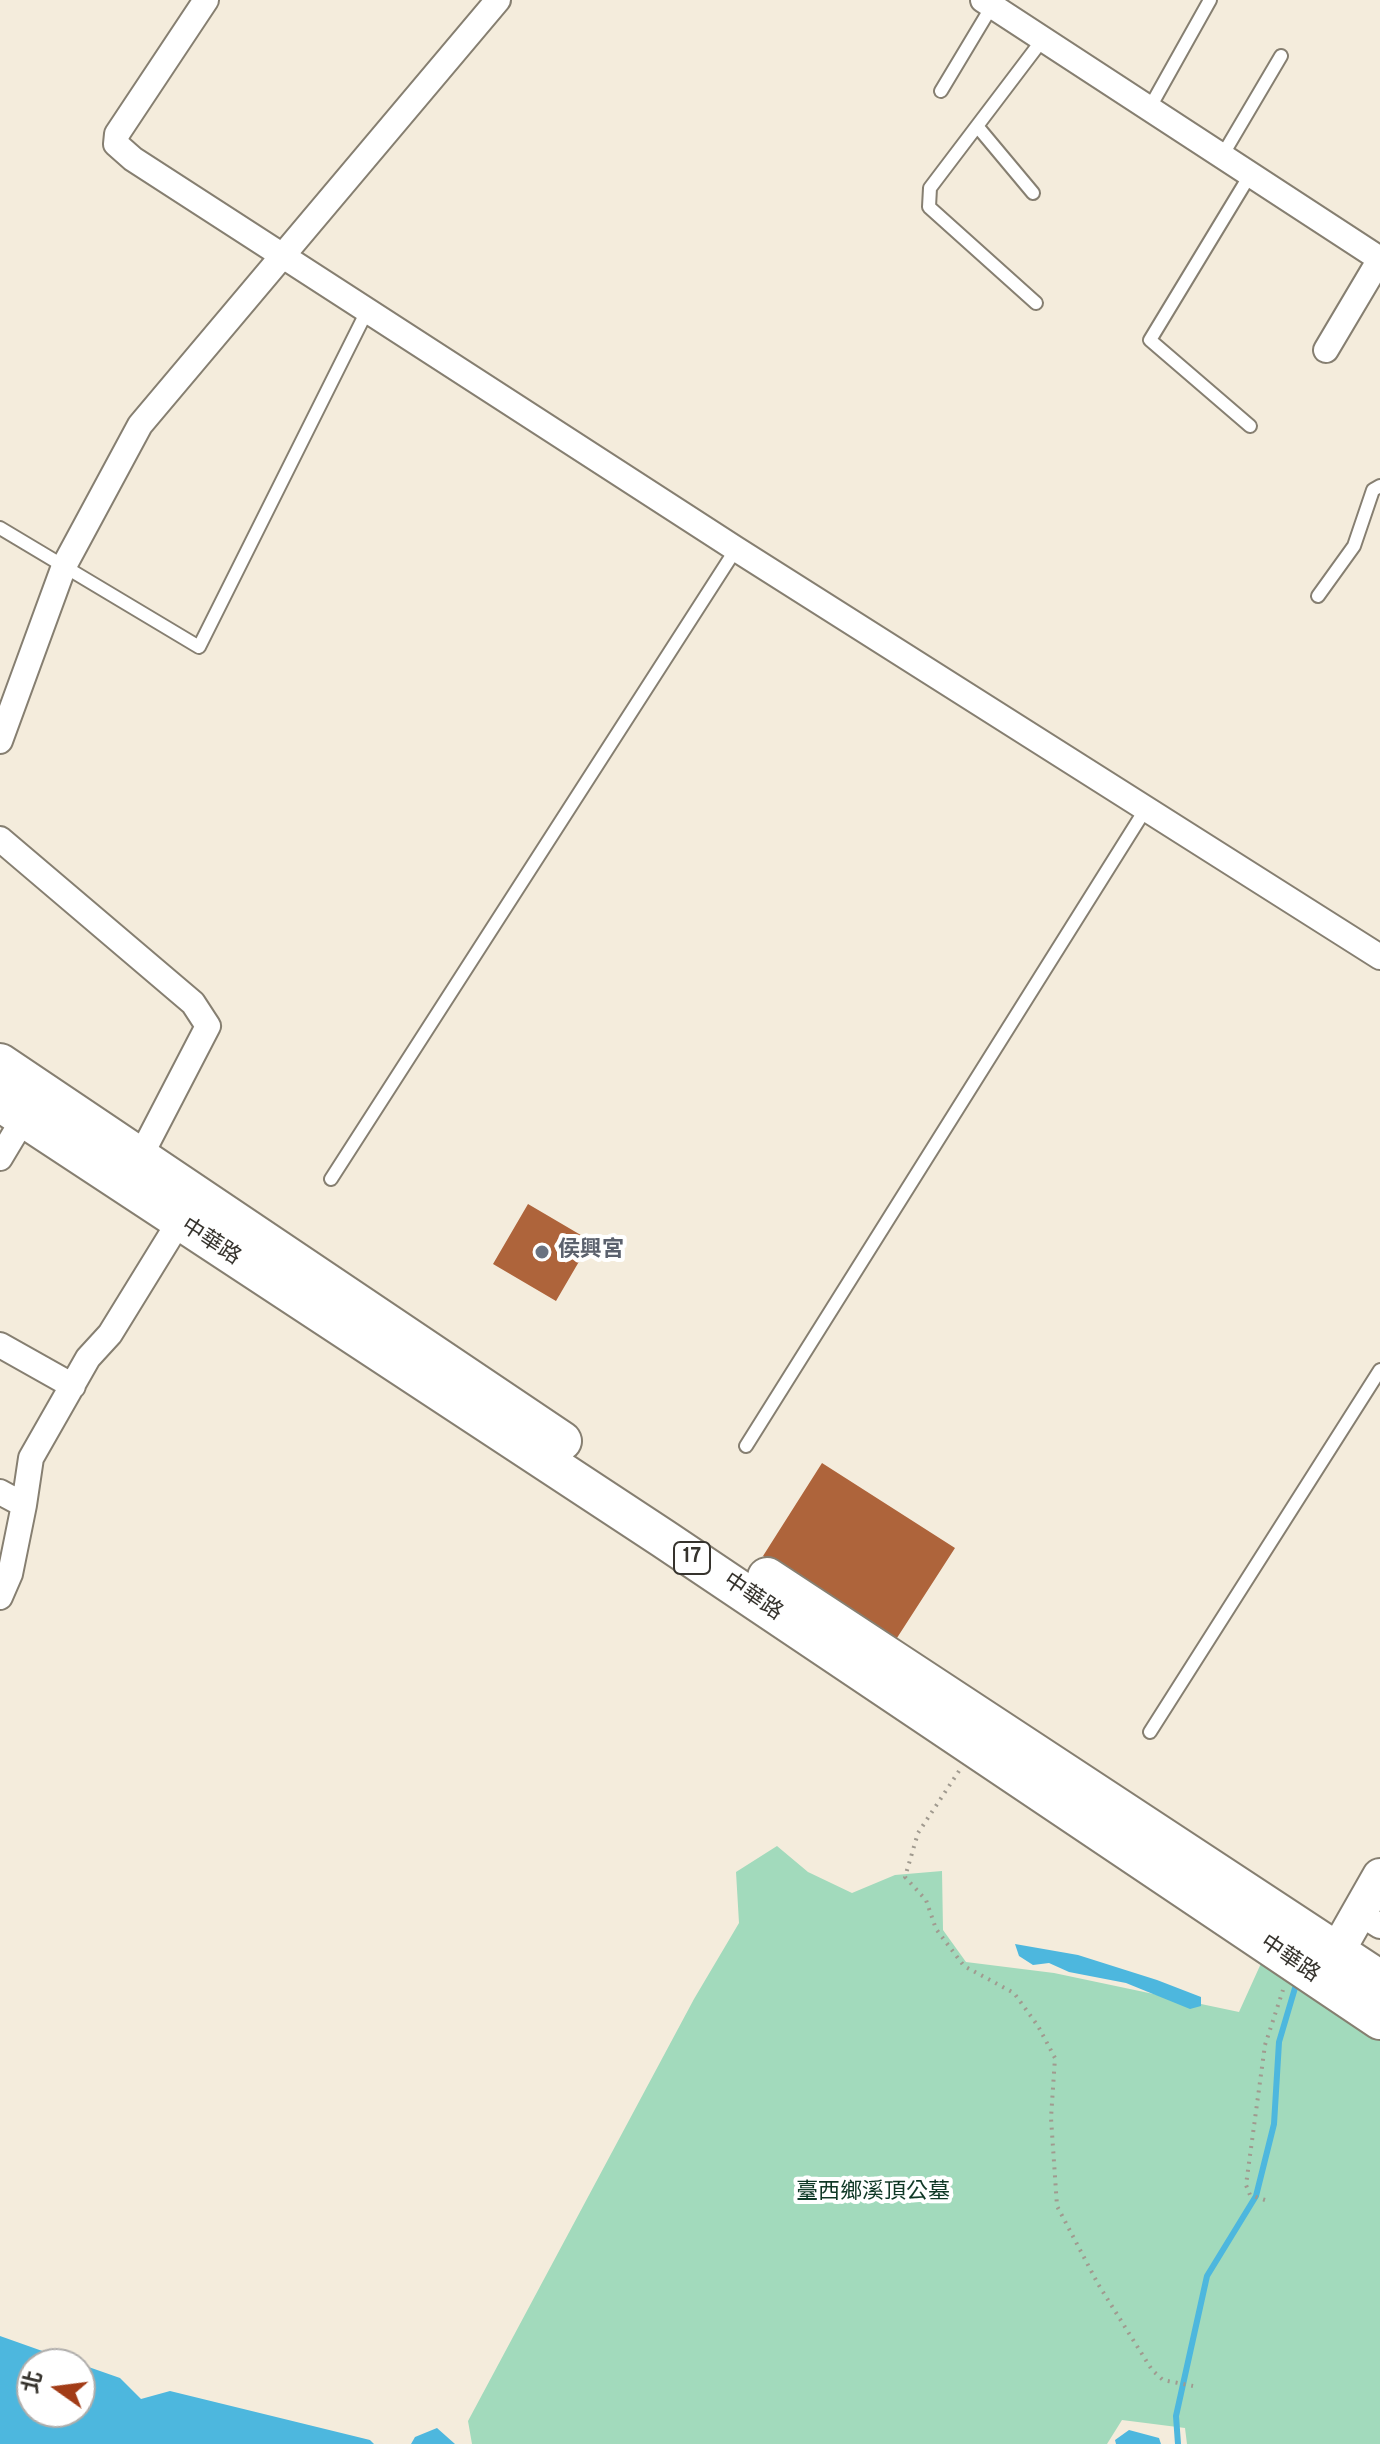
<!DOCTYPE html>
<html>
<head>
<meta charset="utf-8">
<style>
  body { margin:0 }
  #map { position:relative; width:1380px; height:2444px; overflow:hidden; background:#f4ecdc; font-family:Overpass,"Noto Sans TC",sans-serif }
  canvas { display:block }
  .north { position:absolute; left:16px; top:2348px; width:80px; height:80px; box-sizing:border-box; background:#fff; border:2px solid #afadab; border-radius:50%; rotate:284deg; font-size:22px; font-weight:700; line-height:32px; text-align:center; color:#36332d }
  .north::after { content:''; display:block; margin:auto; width:28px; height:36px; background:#a23c17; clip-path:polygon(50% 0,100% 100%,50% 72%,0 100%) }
</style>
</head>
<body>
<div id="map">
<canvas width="1380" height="2444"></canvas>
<div class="north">北</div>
</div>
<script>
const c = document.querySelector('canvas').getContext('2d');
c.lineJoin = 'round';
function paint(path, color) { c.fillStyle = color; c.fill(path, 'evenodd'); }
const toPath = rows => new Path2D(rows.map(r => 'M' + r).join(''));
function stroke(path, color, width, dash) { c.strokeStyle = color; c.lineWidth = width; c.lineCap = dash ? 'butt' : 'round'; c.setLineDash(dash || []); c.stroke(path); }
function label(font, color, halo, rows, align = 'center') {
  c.font = font + ' Overpass,"Noto Sans TC",sans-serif'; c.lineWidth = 8; c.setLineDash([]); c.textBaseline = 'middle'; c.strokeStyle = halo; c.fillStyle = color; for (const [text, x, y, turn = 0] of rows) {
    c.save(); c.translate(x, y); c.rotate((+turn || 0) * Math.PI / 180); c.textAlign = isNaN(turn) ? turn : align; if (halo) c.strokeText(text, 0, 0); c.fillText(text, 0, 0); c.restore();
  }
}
paint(toPath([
  [777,1846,808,1872,852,1893,895,1875,942,1871,943,1930,966,1962,1054,1973,1239,2012,1263,1959,1380,2035,1380,2444,1187,2444,1185,2428,1122,2420,1107,2444,472,2444,468,2421,694,1999,739,1923,736,1872]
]), '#a2dabc');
paint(toPath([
  [1015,1944,1078,1955,1157,1980,1201,1997,1201,2006,1190,2009,1126,1983,1069,1972,1049,1963,1033,1965,1019,1956],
  [0,2336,79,2364,32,2364,32,2412,80,2412,80,2364,120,2378,141,2399,170,2391,370,2440,374,2444,0,2444],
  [437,2428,455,2444,411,2444,415,2437],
  [1129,2430,1159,2438,1161,2444,1116,2444,1115,2440]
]), '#4db7de');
stroke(toPath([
  [1178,2444,1176,2416,1207,2276,1256,2196,1274,2124,1279,2042,1295,1988]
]), '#4db7de', 6);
paint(toPath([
  [528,1204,591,1241,556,1301,493,1264],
  [822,1463,955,1548,895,1641,763,1556]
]), '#ae643b');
const lane = toPath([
  [941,91,992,6],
  [1149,109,1210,0],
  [977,126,1033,193],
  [1222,156,1281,56],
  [1036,303,929,207,930,188,1043,39],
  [1250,426,1150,340,1250,175],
  [0,528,199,647,367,311],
  [1318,596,1354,546,1373,490,1380,486],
  [331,1179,736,549],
  [746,1446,1145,810],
  [1150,1732,1380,1370]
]);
const street = toPath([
  [206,0,117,134,116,144,133,159,736,549,1380,957],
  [983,0,1380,259],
  [1326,350,1380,259],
  [0,741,64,566,140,425,498,0],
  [0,839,193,1003,208,1026,140,1157],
  [0,1158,24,1118],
  [0,1345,73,1386],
  [0,1492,24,1505,31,1458,88,1358,110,1334,179,1222],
  [0,1597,10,1574,24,1505],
  [1359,1913,1380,1926]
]);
const secondary = toPath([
  [1323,1976,1380,1876]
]);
const primary = toPath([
  [0,1063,562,1441],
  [0,1102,664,1539,1380,2020],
  [767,1577,1380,1980]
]);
stroke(lane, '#867f71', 16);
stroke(street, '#867f71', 28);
stroke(secondary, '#867f71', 38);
stroke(primary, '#867f71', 42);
stroke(toPath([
  [959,1771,918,1833,905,1877,926,1900,936,1929,964,1966,1014,1993,1038,2026,1055,2058,1051,2118,1057,2206,1098,2284,1152,2370,1163,2380,1193,2386],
  [1265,2200,1250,2195,1246,2185,1265,2045,1283,1990]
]), '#a09a8f', 4, [2, 6]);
stroke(lane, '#fff', 12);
stroke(street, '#fff', 24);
stroke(secondary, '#fff', 34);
stroke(primary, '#fff', 38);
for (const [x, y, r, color] of [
  [542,1252,8,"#6b7280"]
]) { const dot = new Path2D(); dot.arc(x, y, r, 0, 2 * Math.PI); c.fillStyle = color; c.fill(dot); stroke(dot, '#fff', 3); }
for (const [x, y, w] of [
  [692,1558,36]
]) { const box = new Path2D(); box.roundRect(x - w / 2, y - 16, w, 32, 6); c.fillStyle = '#fff'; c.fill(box); stroke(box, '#36332d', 2); }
label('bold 20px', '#36332d', null, [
  ["17",692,1558]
]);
label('22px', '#36332d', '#fff', [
  ["中華路",210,1243,33],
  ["中華路",752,1598,34],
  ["中華路",1289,1960,34]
]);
label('bold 22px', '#5b616d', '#fff', [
  ["侯興宮",558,1252]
], 'left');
label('22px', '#0f3826', '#fff', [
  ["臺西鄉溪頂公墓",873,2194]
]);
</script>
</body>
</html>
